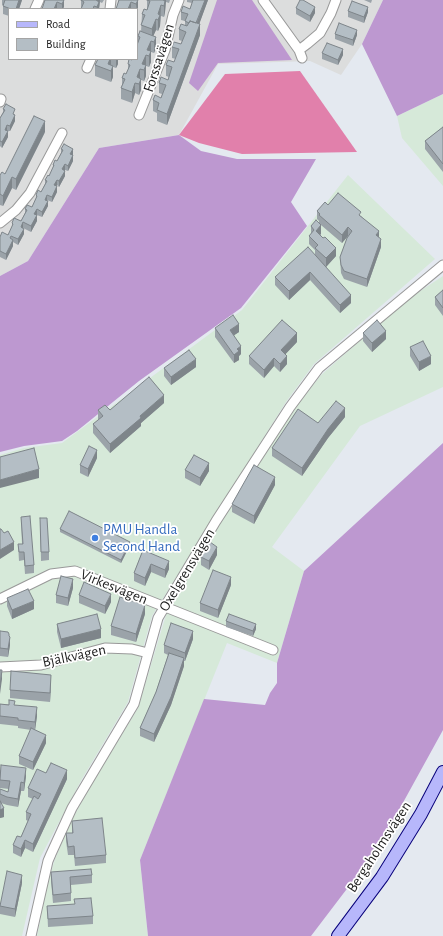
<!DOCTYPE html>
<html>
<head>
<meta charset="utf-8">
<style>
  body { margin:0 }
  #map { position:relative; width:443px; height:936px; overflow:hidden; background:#e4e9f0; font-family:"Alegreya Sans",sans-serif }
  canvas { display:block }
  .legend { position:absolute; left:8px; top:8px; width:130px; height:52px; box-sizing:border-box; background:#fff; border:1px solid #a5a5a5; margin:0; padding:5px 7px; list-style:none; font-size:12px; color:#1f1f1f }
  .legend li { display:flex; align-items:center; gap:8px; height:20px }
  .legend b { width:20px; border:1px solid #a5a5a5 }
</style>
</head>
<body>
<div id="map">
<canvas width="443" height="936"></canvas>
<ul class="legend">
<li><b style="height:5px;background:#b7b7fb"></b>Road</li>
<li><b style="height:11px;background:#b4bec5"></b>Building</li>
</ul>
</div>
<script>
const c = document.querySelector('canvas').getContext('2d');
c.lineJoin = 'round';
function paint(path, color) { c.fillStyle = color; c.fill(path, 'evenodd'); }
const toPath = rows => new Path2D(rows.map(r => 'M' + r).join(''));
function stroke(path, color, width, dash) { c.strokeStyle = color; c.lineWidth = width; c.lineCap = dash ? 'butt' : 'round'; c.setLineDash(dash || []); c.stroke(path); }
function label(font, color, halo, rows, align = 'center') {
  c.font = font + ' "Alegreya Sans",sans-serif'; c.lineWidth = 3.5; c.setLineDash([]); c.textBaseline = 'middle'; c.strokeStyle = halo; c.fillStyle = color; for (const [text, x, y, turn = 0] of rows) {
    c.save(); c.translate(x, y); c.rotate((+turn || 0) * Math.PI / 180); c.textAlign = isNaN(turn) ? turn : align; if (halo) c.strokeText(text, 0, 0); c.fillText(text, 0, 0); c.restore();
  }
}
paint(toPath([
  [0,0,383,0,362,44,341,75,310,61,218,64,179,135,99,148,28,261,0,276],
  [9,9,137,9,137,59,9,59]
]), '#dcdddd');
paint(toPath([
  [443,94,443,186,402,138,397,116],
  [348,175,435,259,314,364,286,402,152,616,128,702,82,779,40,858,22,936,0,936,0,455,24,448,62,443,242,310],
  [443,276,443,387,360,426,272,547,304,571,277,663,227,643,140,860,148,936,37,936,48,882,55,859,72,819,93,782,138,708,166,615,241,487,278,429,321,375,405,301]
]), '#d6e9d9');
paint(toPath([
  [217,0,252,0,292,60,218,63,198,91,189,83],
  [383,0,443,0,443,94,397,116,362,44],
  [179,135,201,151,237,159,316,159,291,202,307,226,241,308,139,381,77,431,62,441,24,446,0,452,0,276,28,261,99,148],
  [443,443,443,730,378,848,311,936,148,936,140,860,204,699,265,705,270,693,277,683,277,663,304,571]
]), '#bd98d0');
paint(toPath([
  [300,71,357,152,242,154,199,143,179,135,225,74]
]), '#e180ab');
const street = toPath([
  [263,0,299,50,302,58],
  [35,9,39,0],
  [110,9,111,0],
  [299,50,307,44,320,33,331,13,336,0],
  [87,68,91,59],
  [0,102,1,99],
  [139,115,165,50,173,15,179,0],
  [0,223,16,210,30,193,62,133],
  [0,599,51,574,75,571,273,650],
  [0,667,41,665,105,648,132,649,148,653],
  [31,936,48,861,51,854,72,808,134,704,158,618,216,521,290,407,319,368,443,265]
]);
const secondary = toPath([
  [338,936,382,877,421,814,443,772]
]);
stroke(street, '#999', 11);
stroke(secondary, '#08017a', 14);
stroke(street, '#fff', 9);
stroke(secondary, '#b7b7fb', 12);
paint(toPath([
  [2,0,22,0,19,9,9,9,9,16,3,14,3,5,2,5],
  [45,0,64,0,63,9,42,9],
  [81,0,104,0,102,3,100,2,99,9,81,9],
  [119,0,138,0,138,10,137,13,137,9,116,9],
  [147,0,170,0,169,3,166,2,165,12,164,17,161,16,160,26,158,31,156,30,153,36,156,48,154,53,151,52,151,62,149,67,146,66,146,76,144,81,141,80,141,90,139,95,135,93,132,103,121,99,121,88,122,85,122,78,126,74,128,71,128,64,132,60,138,43,138,36,141,32,142,14,147,10],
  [187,0,208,0,199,24,200,35,167,125,157,121,157,113,153,111,153,100,161,98,162,94,159,93,159,83,168,80,169,77,166,76,166,65,174,62,176,59,172,58,172,47,181,44,182,41,179,40,179,29,185,25,185,21,181,20,181,12,190,9,192,3,187,2],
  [364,0,372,0,371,3],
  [296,8,315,13,310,22,296,14],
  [348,11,368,12,364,23,348,17],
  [335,34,357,35,353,46,335,39],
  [322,53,343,55,338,65,322,59],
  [98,59,118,59,118,64,116,68,113,67,113,77,111,82,95,76,95,65],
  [3,109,15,115,15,121,10,131,7,131,8,137,2,148,0,146,0,118,3,112],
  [443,127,443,172,425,149,425,141],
  [45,132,16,190,12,188,3,206,0,205,0,175,5,174],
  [61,149,73,155,73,161,68,171,65,170,65,176,59,187,57,185,57,192,52,202,47,200,48,206,42,217,37,215,37,221,31,232,23,228,24,234,18,245,13,242,13,246,6,260,0,257,0,237,8,235,12,227,12,223,21,221,25,213,25,209,32,207,36,199,36,195,41,192,45,184,45,180,49,176,53,169,53,165,57,161,61,153],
  [328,205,361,216,379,237,381,247,367,287,344,279,341,273,340,257,348,236,342,243,321,225,321,234,320,235,336,256,326,267,351,303,340,313,310,280,289,300,275,285,275,277,315,255,315,250,309,244,309,236,311,234,311,226,319,223,319,221,317,219,317,211],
  [443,290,443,316,435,305,435,297],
  [215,328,239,332,234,335,241,354,239,356,239,360,234,363,215,337],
  [363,333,386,339,372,352,363,341],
  [297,342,285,354,287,364,280,372,274,366,264,378,249,364,249,356],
  [410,347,431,364,419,371,410,356],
  [196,367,171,385,164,376,164,368],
  [164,403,141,423,141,426,110,453,93,433,93,424,99,420,98,419,98,410,110,410],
  [345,417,328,438,302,476,272,456,272,448,318,423],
  [97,458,88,477,80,473,80,465],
  [185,470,209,471,200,486,185,478],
  [275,485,254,524,232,512,232,504],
  [21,517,34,565,34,573,25,574,24,560,19,561,18,544,22,544],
  [40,518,49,552,49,560,41,561],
  [60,529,130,545,121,563,60,532],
  [143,550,169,569,165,578,151,572,145,586,134,581,134,573],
  [217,555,209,570,201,565,201,557],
  [231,585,218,618,200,611,200,603],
  [73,588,68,606,56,603,56,595],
  [79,595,111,602,105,614,79,603],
  [7,598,34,609,12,619,7,606],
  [145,614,136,642,111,635,111,626],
  [226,621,256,629,253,636,226,627],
  [57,624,101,638,61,648,57,632],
  [0,631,9,636,10,645,8,657,0,656],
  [193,639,185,661,184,661,184,666,171,705,154,742,140,736,140,728,156,692,168,655,164,653,164,645],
  [51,683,50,702,10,698,10,690],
  [0,704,15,705,37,716,35,730,46,743,33,770,19,764,19,756,31,730,18,728,18,726,0,724],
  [0,770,26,776,24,791,21,791,18,807,7,805,1,803,4,817,0,818,0,789,8,792,9,789,0,788],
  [46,773,67,779,33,852,25,848,21,857,13,853,13,845,21,837,28,821,26,820,26,812,33,799,28,797,28,788],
  [72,821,106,855,106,863,75,866,74,855,68,855,66,841,66,833,72,833],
  [51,872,92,875,92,883,71,885,71,901,53,903,51,881],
  [22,883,15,917,0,914,0,904],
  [47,906,93,916,93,924,48,927]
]), '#9ba3a9');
paint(toPath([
  [19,0,22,0,19,9,16,9],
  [64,0,64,7,63,9,62,9,62,4],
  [96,0,100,0,99,9,97,9],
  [138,0,138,10,137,13,136,4],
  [163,0,166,0,165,12,164,17,164,6],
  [205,0,208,0,196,33,196,25],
  [57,2,57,9,54,9],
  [131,2,131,9,128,9],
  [161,5,160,26,158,31,158,14],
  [315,7,315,13,310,22,310,16],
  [368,7,368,12,364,23,364,17],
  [156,19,156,30,152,39,152,29],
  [200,24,200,35,167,125,167,114],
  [357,30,357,35,353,46,353,40],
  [156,37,156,48,154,53,154,42],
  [151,41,151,52,147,50],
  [343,49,343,55,338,65,338,60],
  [151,51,151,62,149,67,149,56],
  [146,55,146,66,142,64],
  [110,59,111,59,111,66,108,64],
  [116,59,118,59,118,64,116,68],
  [146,65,146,76,144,81,144,70],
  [113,66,113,77,111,82,111,71],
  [140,69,140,80,137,77],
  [141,79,141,90,139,95,139,84],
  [135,83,135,93,132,103,132,92],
  [15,115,15,121,10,131,10,126],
  [45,121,45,132,16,190,16,179],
  [7,125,7,130,5,135,5,130],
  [8,131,8,137,2,148,2,142],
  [73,149,73,155,70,159,70,154],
  [73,155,73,161,68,171,68,166],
  [65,164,65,170,62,175,62,169],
  [65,171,65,176,59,187,59,181],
  [12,177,12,188,3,206,3,196],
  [57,180,57,185,54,190,54,185],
  [57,186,57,192,52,202,52,197],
  [47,195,47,200,45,205,45,200],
  [48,201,48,206,42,217,42,212],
  [37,209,37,215,34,220,34,214],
  [37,215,37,221,31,232,31,226],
  [23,222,23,228,21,233,21,227],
  [321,225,321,234,316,239,316,231],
  [348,227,348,236,342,243,342,235],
  [24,229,24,234,18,245,18,239],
  [379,231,379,239,376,235],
  [381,239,381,247,367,287,367,279],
  [13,240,13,246,6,260,6,254],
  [336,248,336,256,326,267,326,258],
  [310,272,310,280,289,300,289,291],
  [351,295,351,303,340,313,340,305],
  [239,324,239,332,230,338,230,330],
  [386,331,386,339,372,352,372,343],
  [297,333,297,342,281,359,281,350],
  [241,346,241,354,239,356,239,360,234,363,234,355,237,349],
  [287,356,287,364,280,372,280,364],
  [431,356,431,364,419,371,419,362],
  [274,358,274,366,264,378,264,370],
  [196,359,196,367,171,385,171,377],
  [164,395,164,403,141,423,141,426,110,453,110,444,140,416],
  [345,408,345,417,328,438,302,476,302,468,328,429],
  [97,450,97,458,88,477,88,469],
  [209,463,209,471,200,486,200,478],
  [39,469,39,478,0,488,0,480],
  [275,477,275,485,254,524,254,516],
  [14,542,14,550,0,559,0,550],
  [130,542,130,545,121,563,121,560],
  [217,547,217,555,209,570,209,561],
  [169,561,169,569,165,578,165,570],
  [151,564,151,572,145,586,145,578],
  [231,577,231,585,218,618,218,610],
  [73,579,73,588,68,606,68,598],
  [111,594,111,602,105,614,105,606],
  [34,601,34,609,12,619,12,610],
  [145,605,145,614,136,642,136,634],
  [256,624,256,629,253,636,253,631],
  [101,629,101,638,61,648,61,639],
  [193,631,193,639,185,661,185,653],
  [10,637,10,645,8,657,8,649],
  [184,658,184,666,171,705,154,742,154,734],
  [2,670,2,679,0,694,0,686],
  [51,675,51,683,50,702,50,693],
  [37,707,37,716,35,730,35,722],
  [46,735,46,743,33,770,33,762],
  [26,768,26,776,24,791,24,783],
  [67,770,67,779,33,852,33,844],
  [21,782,21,791,18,807,18,799],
  [4,808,4,817,0,818,0,810],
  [25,840,25,848,21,857,21,849],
  [22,875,22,883,15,917,15,909]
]), '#7e858a');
const building = toPath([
  [5,0,19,0,16,9,11,9,3,6,5,0],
  [45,0,64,0,62,4,57,2,54,9,42,9,45,0],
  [81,0,96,0,99,2,97,7,94,6,93,9,81,9,84,2,81,0],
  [119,0,138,0,136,4,131,2,128,9,116,9,119,0],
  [147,0,163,0,165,1,164,6,161,5,158,14,160,15,158,20,156,19,152,29,141,25,145,15,142,14,144,9,147,10,150,1,147,0],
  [193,0,205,0,196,23,190,21,189,23,185,21,188,14,181,12,183,6,190,9,193,0],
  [300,0,303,0,315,7,310,16,296,8,300,0],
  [352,1,368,7,364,17,348,11,352,1],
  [190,21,200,24,167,114,157,110,159,103,153,100,155,95,161,98,166,85,159,83,161,77,168,80,172,67,166,65,168,60,174,62,179,49,172,47,174,42,181,44,186,32,179,29,181,24,187,26,190,21],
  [339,23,357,30,353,40,335,34,339,23],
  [140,31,156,37,154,42,151,41,147,50,151,51,149,56,146,55,142,64,146,65,144,70,140,69,137,77,141,79,139,84,135,83,132,92,121,88,125,79,122,78,124,73,126,74,130,65,128,64,129,59,132,60,132,59,137,59,137,45,140,37,138,36,140,31],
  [327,43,343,49,338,60,322,53,327,43],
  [98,59,110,59,108,64,113,66,111,71,95,65,98,59],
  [6,104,15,109,13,114,15,115,10,126,7,125,5,130,8,131,2,142,0,141,0,118,5,110,3,109,6,104],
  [34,116,45,121,16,179,12,177,3,196,0,194,0,175,2,172,5,174,34,116],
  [443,127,443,164,425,141,443,127],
  [64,144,73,149,70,154,73,155,68,166,65,164,62,169,65,171,59,181,57,180,54,185,57,186,52,197,47,195,45,200,48,201,42,212,37,209,34,214,37,215,31,226,23,222,21,227,24,229,18,239,11,236,10,238,13,240,6,254,0,251,0,237,2,232,8,235,13,224,12,223,14,218,21,221,27,210,25,209,27,205,32,207,37,196,36,195,38,190,41,192,47,181,45,180,48,175,49,176,54,165,53,165,55,160,57,161,63,150,61,149,64,144],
  [338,193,361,212,359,215,379,231,376,235,381,239,367,279,344,271,341,265,340,257,347,238,352,231,348,227,342,235,319,215,320,214,317,211,325,202,328,205,338,193],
  [316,220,321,225,316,231,323,238,325,237,336,248,326,258,315,248,318,245,309,236,314,230,311,226,316,220],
  [308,247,351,295,340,305,310,272,289,291,275,277,308,247],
  [443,290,443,308,435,297,443,290],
  [233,315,239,324,230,330,241,346,237,349,239,351,234,355,215,328,233,315],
  [282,320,297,333,281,350,287,356,280,364,274,358,264,370,249,356,282,320],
  [377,320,386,331,372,343,363,333,377,320],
  [423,341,431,356,419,362,410,347,423,341],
  [189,350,196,359,171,377,164,368,189,350],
  [149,377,164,395,140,416,141,418,110,444,93,424,103,416,98,410,105,405,110,410,149,377],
  [336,401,345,408,328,429,302,468,272,448,298,409,318,423,336,401],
  [89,446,97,450,88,469,80,465,89,446],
  [34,448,39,469,0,480,0,457,34,448],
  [194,455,209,463,200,478,185,470,194,455],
  [254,465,275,477,254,516,232,504,254,465],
  [69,511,130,542,121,560,60,529,69,511],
  [30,516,34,565,25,566,24,552,19,552,18,544,23,544,21,517,30,516],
  [40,518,47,518,49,552,41,552,40,518],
  [0,529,1,529,4,533,8,531,14,542,0,550,0,529],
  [210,542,217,547,209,561,201,557,210,542],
  [143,550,169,561,165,570,151,564,145,578,134,573,143,550],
  [213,570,231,577,218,610,200,603,213,570],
  [61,576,73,579,68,598,56,595,61,576],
  [84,582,111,594,105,606,79,595,84,582],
  [28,589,34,601,12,610,7,598,28,589],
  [120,597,145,605,136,634,111,626,120,597],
  [97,614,101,629,61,639,57,624,97,614],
  [229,614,256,624,253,631,226,621,229,614],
  [171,623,193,631,185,653,164,645,171,623],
  [0,631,8,632,9,634,9,636,10,637,8,649,0,648,0,631],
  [169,653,184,658,171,697,154,734,140,728,156,692,169,653],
  [0,670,2,670,0,686,0,670],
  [11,671,51,675,50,693,10,690,11,671],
  [9,700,15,701,14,705,37,707,35,722,18,720,18,718,0,716,0,704,9,705,9,700],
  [31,728,46,735,33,762,19,756,31,728],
  [51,763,67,770,33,844,25,840,21,849,13,845,17,836,21,837,31,814,26,812,34,796,38,799,41,794,28,788,37,769,46,773,51,763],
  [1,765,26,768,24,783,21,782,18,799,7,797,0,794,0,789,8,792,10,781,0,780,1,765],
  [0,801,4,808,0,810,0,801],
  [102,818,106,855,75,858,74,846,68,847,66,833,73,833,72,821,102,818],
  [91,869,92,875,70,877,71,893,53,895,51,872,91,869],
  [7,871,22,875,15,909,0,906,7,871],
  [91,898,93,916,48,919,47,906,75,904,74,899,91,898]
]);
paint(building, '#b4bec5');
stroke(building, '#7e858a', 1);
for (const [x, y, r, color] of [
  [95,538,4,"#3f7fe0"]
]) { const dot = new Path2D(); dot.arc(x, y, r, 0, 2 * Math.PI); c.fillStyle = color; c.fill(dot); stroke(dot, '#fff', 1.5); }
label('15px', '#1f1f1f', '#fff', [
  ["Forssavägen",159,58,-72],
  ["Oxelgrensvägen",187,570,-59],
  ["Virkesvägen",114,587,22],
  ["Bjälkvägen",74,656,-12],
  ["Bergaholmsvägen",379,847,-57]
]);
label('15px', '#366cbe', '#fff', [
  ["PMU Handla",103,529],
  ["Second Hand",103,546]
], 'left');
</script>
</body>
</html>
